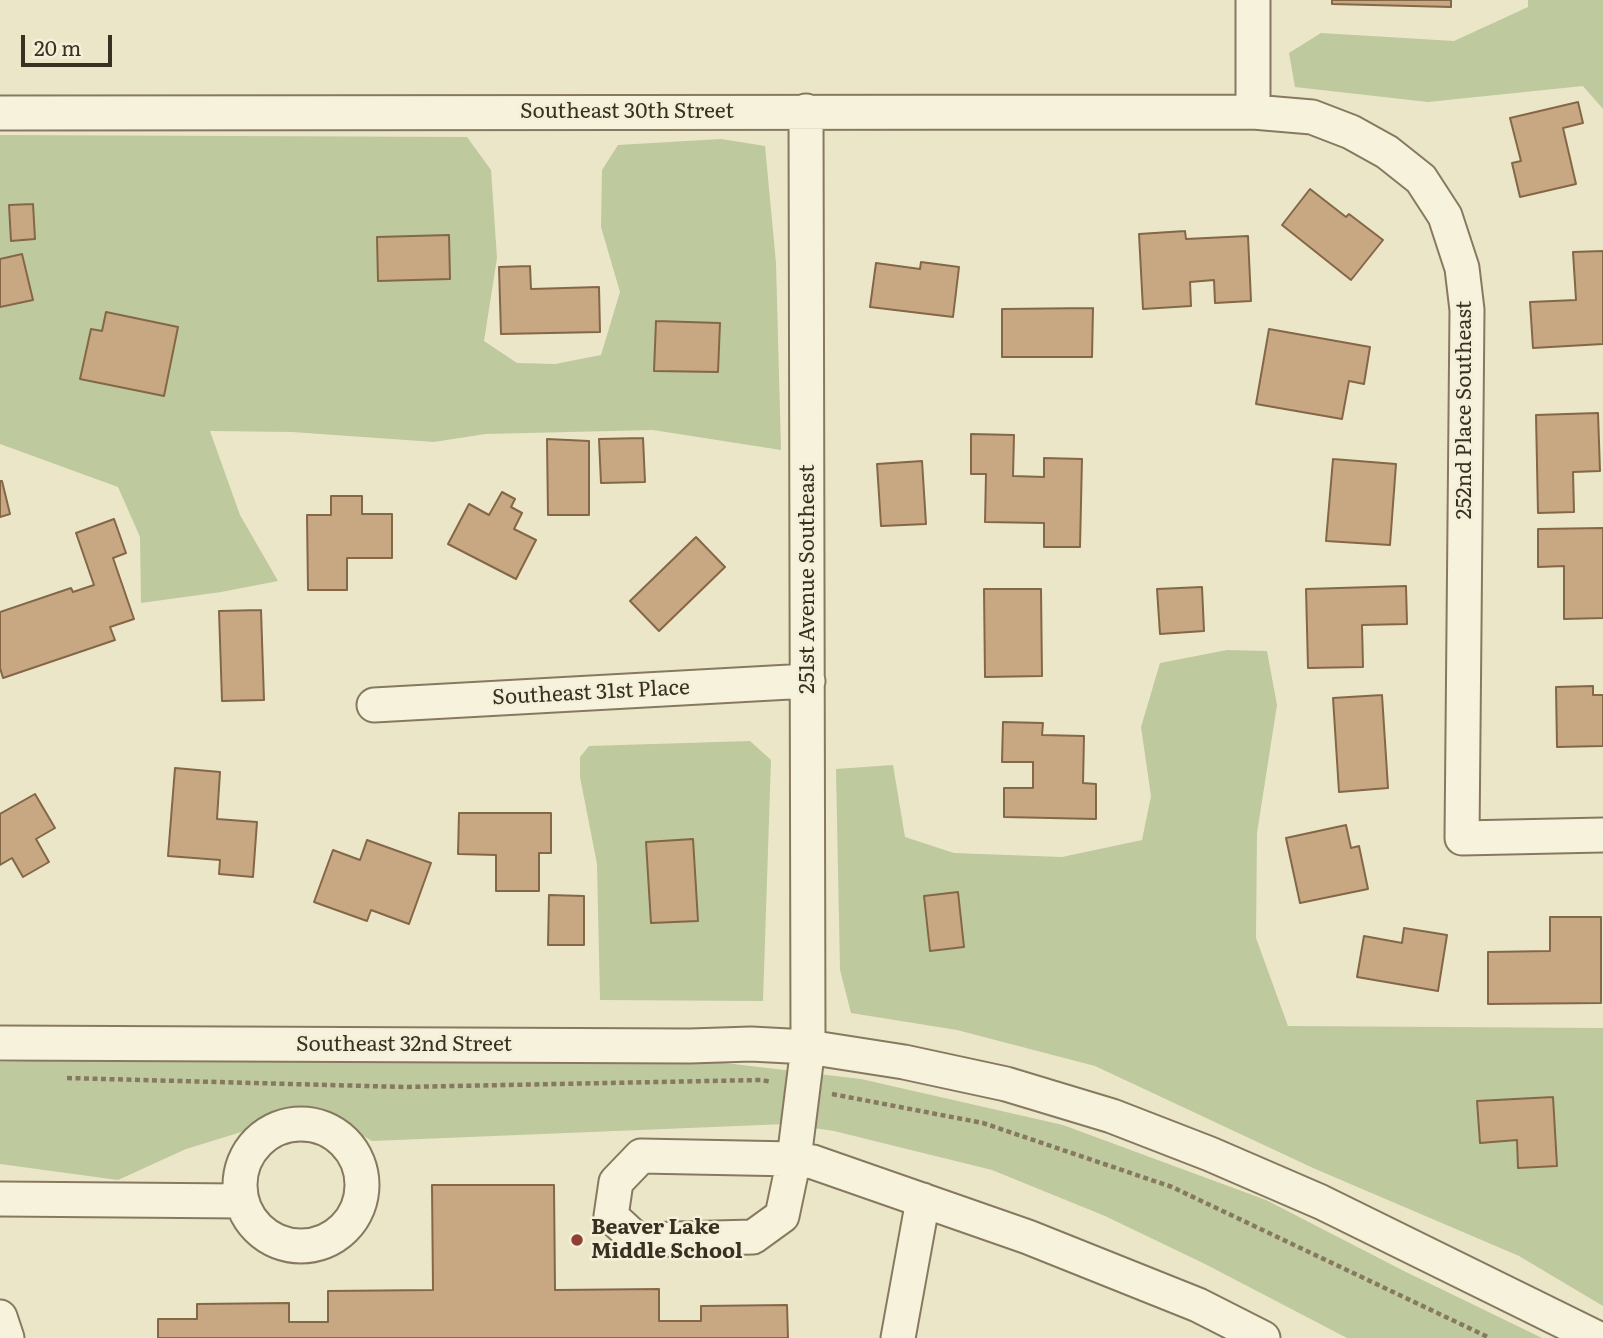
<!DOCTYPE html>
<html>
<head>
<meta charset="utf-8">
<style>
  body { margin:0 }
  #map { position:relative; width:1603px; height:1338px; overflow:hidden; background:#ece6c9; font-family:Literata,serif }
  canvas { display:block }
  .scale { position:absolute; left:21px; top:35px; width:91px; height:32px; box-sizing:border-box; border:4px solid #383021; border-top:0; padding-left:9px; font-size:21px; line-height:24px; white-space:nowrap; color:#383021; -webkit-text-stroke:5px #f4efd8; paint-order:stroke }
</style>
</head>
<body>
<div id="map">
<canvas width="1603" height="1338"></canvas>
<div class="scale">20 m</div>
</div>
<script>
const c = document.querySelector('canvas').getContext('2d');
c.lineJoin = 'round';
function paint(path, color) { c.fillStyle = color; c.fill(path, 'evenodd'); }
const toPath = rows => new Path2D(rows.map(r => 'M' + r).join(''));
function stroke(path, color, width, dash) { c.strokeStyle = color; c.lineWidth = width; c.lineCap = dash ? 'butt' : 'round'; c.setLineDash(dash || []); c.stroke(path); }
function label(font, color, halo, rows, align = 'center') {
  c.font = font + ' Literata,serif'; c.lineWidth = 5; c.setLineDash([]); c.textBaseline = 'middle'; c.strokeStyle = halo; c.fillStyle = color; for (const [text, x, y, turn = 0] of rows) {
    c.save(); c.translate(x, y); c.rotate((+turn || 0) * Math.PI / 180); c.textAlign = isNaN(turn) ? turn : align; if (halo) c.strokeText(text, 0, 0); c.fillText(text, 0, 0); c.restore();
  }
}
paint(toPath([
  [1528,0,1603,0,1603,109,1583,86,1428,102,1295,87,1289,53,1321,33,1454,41,1528,7],
  [0,135,467,137,491,170,497,258,484,341,517,363,555,364,601,355,620,292,601,227,602,170,618,145,721,139,765,146,776,263,781,450,653,430,485,434,434,442,292,432,210,431,240,515,278,581,221,592,141,603,140,537,118,487,0,444],
  [1227,650,1267,651,1277,705,1257,833,1256,938,1288,1026,1603,1028,1603,1306,1519,1256,1313,1168,1095,1066,957,1030,851,1013,840,970,836,769,893,765,905,837,954,853,1062,857,1142,840,1151,796,1141,727,1160,663],
  [750,741,771,760,763,1001,600,1000,597,864,580,777,580,757,589,746],
  [691,1059,861,1079,1063,1125,1266,1200,1404,1271,1542,1338,1347,1338,1205,1264,1105,1216,992,1170,834,1131,786,1124,372,1141,325,1114,261,1126,186,1149,118,1180,0,1164,0,1062,61,1060]
]), '#bec99e');
const building = toPath([
  [1332,0,1451,0,1451,7,1332,4,1332,0],
  [1578,102,1583,123,1563,128,1576,184,1520,197,1512,163,1521,161,1510,118,1578,102],
  [1310,189,1346,217,1349,214,1383,240,1351,280,1282,225,1310,189],
  [33,204,35,239,11,241,9,205,33,204],
  [1185,231,1186,239,1248,236,1251,301,1215,303,1214,280,1190,282,1191,306,1143,309,1139,234,1185,231],
  [449,235,450,279,378,281,377,237,449,235],
  [1603,251,1603,344,1533,348,1530,302,1576,300,1573,252,1603,251],
  [22,254,33,300,0,307,0,259,22,254],
  [921,262,959,267,953,317,870,307,876,263,920,269,921,262],
  [530,266,531,289,599,287,600,332,501,334,499,267,530,266],
  [1093,308,1092,357,1002,357,1002,309,1093,308],
  [106,312,178,327,164,396,80,379,91,329,102,331,106,312],
  [656,321,720,323,718,372,654,371,656,321],
  [1269,329,1370,347,1364,384,1349,381,1342,419,1256,404,1269,329],
  [1598,413,1600,471,1573,472,1574,512,1538,513,1536,415,1598,413],
  [971,434,1014,435,1013,476,1044,477,1044,458,1082,459,1080,547,1044,547,1044,523,985,522,986,474,971,474,971,434],
  [643,438,645,482,601,483,599,439,643,438],
  [547,439,589,441,589,515,548,515,547,439],
  [1333,459,1396,464,1390,545,1326,541,1333,459],
  [922,461,926,524,881,526,877,464,922,461],
  [0,481,2,481,10,514,0,517,0,481],
  [502,492,515,499,511,507,522,513,514,529,536,540,516,579,448,544,469,504,489,515,502,492],
  [331,496,362,496,362,514,392,514,392,558,347,558,347,590,308,590,307,515,331,515,331,496],
  [114,519,126,553,113,558,134,619,110,627,115,640,3,678,0,668,0,612,71,588,73,592,94,585,76,533,114,519],
  [1603,528,1603,618,1564,619,1564,566,1538,567,1538,529,1603,528],
  [696,537,725,567,659,631,630,601,696,537],
  [1406,586,1407,624,1362,625,1363,667,1308,668,1306,589,1406,586],
  [1202,587,1204,631,1160,634,1157,589,1202,587],
  [984,589,1041,589,1042,676,985,677,984,589],
  [261,610,264,700,222,701,219,611,261,610],
  [1593,686,1593,695,1603,695,1603,746,1557,747,1556,687,1593,686],
  [1382,695,1388,788,1339,792,1333,698,1382,695],
  [1003,722,1043,723,1042,735,1084,736,1083,783,1096,784,1096,819,1004,817,1004,788,1033,788,1033,762,1002,762,1003,722],
  [175,768,220,772,217,819,257,822,253,877,219,874,220,860,168,856,175,768],
  [35,794,55,828,36,839,49,862,23,877,12,858,0,865,0,814,35,794],
  [459,813,551,813,551,853,539,853,539,891,496,891,496,855,458,854,459,813],
  [1346,825,1351,848,1359,846,1368,889,1300,903,1286,838,1346,825],
  [693,839,698,921,651,923,646,842,693,839],
  [367,840,431,863,409,924,371,910,367,921,314,902,333,850,360,860,367,840],
  [958,892,964,947,930,951,924,896,958,892],
  [549,895,584,896,584,945,548,945,549,895],
  [1550,917,1601,917,1601,1003,1488,1004,1488,952,1550,951,1550,917],
  [1404,928,1447,935,1438,991,1357,977,1364,936,1402,943,1404,928],
  [1553,1097,1557,1166,1518,1168,1517,1140,1480,1143,1477,1101,1553,1097],
  [432,1185,554,1185,555,1290,659,1289,659,1321,701,1321,701,1306,787,1305,788,1338,158,1338,158,1319,197,1319,197,1304,289,1303,289,1322,328,1322,328,1291,433,1290,432,1185]
]);
paint(building, '#c7a882');
stroke(building, '#846747', 2);
const minor = toPath([
  [1253,0,1253,112],
  [806,111,808,1047,794,1159,782,1216,753,1237,637,1240,611,1216,616,1182,641,1156,794,1159,813,1162,1028,1237,1198,1305,1263,1338],
  [0,113,1253,112,1312,117,1351,132,1387,152,1421,179,1445,216,1462,268,1467,310,1462,838,1603,835],
  [374,705,808,681],
  [0,1043,690,1046,751,1044,808,1047,904,1062,1006,1084,1112,1116,1210,1154,1321,1202,1597,1338],
  '240 1185a61 61 0 1 1 122 0a61 61 0 1 1-122 0Z',
  [0,1199,241,1201],
  [0,1317,7,1338],
  [898,1338,923,1200]
]);
stroke(minor, '#87795f', 37);
stroke(toPath([
  [67,1078,404,1087,761,1080,772,1082],
  [832,1094,983,1123,1172,1187,1490,1338]
]), '#87795f', 4.5, [5, 3.5]);
stroke(minor, '#f7f2dc', 33);
for (const [x, y, r, color] of [
  [577,1240,7,"#913f33"]
]) { const dot = new Path2D(); dot.arc(x, y, r, 0, 2 * Math.PI); c.fillStyle = color; c.fill(dot); stroke(dot, '#f4efd8', 2.5); }
label('21px', '#383021', '#f4efd8', [
  ["Southeast 30th Street",627,112],
  ["252nd Place Southeast",1465,410,-90],
  ["251st Avenue Southeast",808,579,-90],
  ["Southeast 31st Place",591,693,-3],
  ["Southeast 32nd Street",404,1045]
]);
label('bold 21px', '#383021', '#f4efd8', [
  ["Beaver Lake",591,1228],
  ["Middle School",591,1252]
], 'left');
</script>
</body>
</html>
